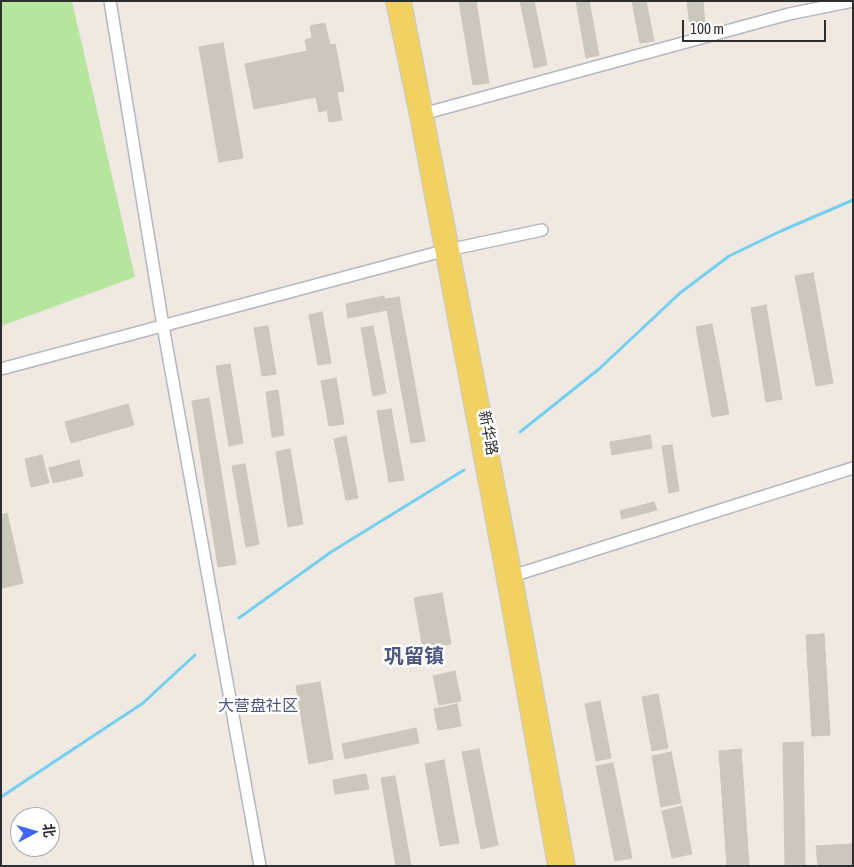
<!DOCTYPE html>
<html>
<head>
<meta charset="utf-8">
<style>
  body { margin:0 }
  #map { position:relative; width:854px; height:867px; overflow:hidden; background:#efe9e1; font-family:"Asap Condensed","Noto Sans SC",sans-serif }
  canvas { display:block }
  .frame { position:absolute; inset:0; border:2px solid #2e2e2e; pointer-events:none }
  .north { position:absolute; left:10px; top:807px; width:50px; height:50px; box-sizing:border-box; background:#fff; border:1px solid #ababab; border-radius:50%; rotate:84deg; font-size:14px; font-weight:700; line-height:20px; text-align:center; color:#2e2e2e }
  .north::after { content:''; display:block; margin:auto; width:18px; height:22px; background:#4264fb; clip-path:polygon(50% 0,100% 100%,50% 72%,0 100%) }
  .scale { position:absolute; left:682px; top:20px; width:144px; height:22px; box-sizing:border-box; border:2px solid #2e2e2e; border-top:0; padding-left:6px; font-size:15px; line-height:18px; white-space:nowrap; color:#2e2e2e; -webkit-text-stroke:4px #fff; paint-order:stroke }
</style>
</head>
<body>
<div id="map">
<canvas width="854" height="867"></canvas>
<div class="frame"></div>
<div class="north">北</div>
<div class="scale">100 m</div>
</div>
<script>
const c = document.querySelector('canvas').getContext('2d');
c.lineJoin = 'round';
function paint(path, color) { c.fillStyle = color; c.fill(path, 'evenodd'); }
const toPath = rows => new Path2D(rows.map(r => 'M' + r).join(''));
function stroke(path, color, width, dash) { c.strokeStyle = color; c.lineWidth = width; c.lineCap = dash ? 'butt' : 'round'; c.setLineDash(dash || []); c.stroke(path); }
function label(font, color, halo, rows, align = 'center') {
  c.font = font + ' "Asap Condensed","Noto Sans SC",sans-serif'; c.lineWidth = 5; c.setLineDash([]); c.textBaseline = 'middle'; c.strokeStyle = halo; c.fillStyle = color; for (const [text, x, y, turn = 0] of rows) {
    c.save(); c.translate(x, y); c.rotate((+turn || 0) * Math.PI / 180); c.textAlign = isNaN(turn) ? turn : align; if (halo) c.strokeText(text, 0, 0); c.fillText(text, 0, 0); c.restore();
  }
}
paint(toPath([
  [1,1,72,1,135,277,1,326]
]), '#b6e59e');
stroke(toPath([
  [520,432,599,369,680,293,729,256,781,231,853,200],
  [239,618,331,552,464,470],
  [1,797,143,703,195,655]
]), '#75cff0', 3);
const building = toPath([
  [459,1,476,1,489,83,473,85,459,1],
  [520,1,534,1,547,65,534,68,520,1],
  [576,1,589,1,599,55,586,58,576,1],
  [632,1,646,1,654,41,640,43,632,1],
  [687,1,703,1,705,26,690,27,687,1],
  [325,23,330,45,335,44,344,91,337,92,342,120,329,122,327,110,319,112,316,97,254,109,245,64,307,51,305,40,312,38,310,26,325,23],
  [223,43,243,158,219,162,199,47,223,43],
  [813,273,833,383,816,386,795,276,813,273],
  [384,296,387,310,348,318,346,304,384,296],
  [399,297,425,441,411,443,385,299,399,297],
  [766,305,782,399,766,402,751,308,766,305],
  [322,312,331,363,318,365,309,315,322,312],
  [712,324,729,414,712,417,696,327,712,324],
  [268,326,276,374,262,376,254,328,268,326],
  [373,326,386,393,373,396,361,328,373,326],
  [230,364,243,443,229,446,216,366,230,364],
  [336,378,344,424,329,426,321,381,336,378],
  [278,390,284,435,272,437,266,392,278,390],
  [209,398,236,564,218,567,192,401,209,398],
  [128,404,134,425,71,443,65,422,128,404],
  [391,409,404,480,389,482,377,411,391,409],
  [650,435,652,448,612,455,610,442,650,435],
  [346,436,358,498,346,500,334,439,346,436],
  [672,445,679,491,669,493,662,446,672,445],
  [290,449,303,524,288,527,276,452,290,449],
  [42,455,49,483,31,487,25,459,42,455],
  [79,460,83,476,53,483,49,468,79,460],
  [245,464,259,544,246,547,232,466,245,464],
  [654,502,657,510,622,519,620,511,654,502],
  [7,513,23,583,2,588,1,583,1,515,7,513],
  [442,593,451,644,423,649,414,598,442,593],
  [824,634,830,735,812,736,806,635,824,634],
  [455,671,461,701,439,705,433,676,455,671],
  [320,682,333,759,309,764,296,686,320,682],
  [658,694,668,748,652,751,642,697,658,694],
  [600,701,611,758,596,761,585,704,600,701],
  [457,704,461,726,438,730,434,709,457,704],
  [416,728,419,743,345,759,342,744,416,728],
  [803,742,805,866,785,866,783,743,803,742],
  [479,749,498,845,481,849,462,752,479,749],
  [741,749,749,866,727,866,719,751,741,749],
  [671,752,681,803,661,807,652,756,671,752],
  [444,760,459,843,440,846,425,764,444,760],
  [613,763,632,858,615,861,596,766,613,763],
  [366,774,369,789,335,794,333,780,366,774],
  [395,776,411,866,396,866,381,778,395,776],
  [682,806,692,854,672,858,662,811,682,806],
  [853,844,853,866,818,866,816,846,853,844]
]);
paint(building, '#cbc7bf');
stroke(building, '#cbc5ba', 1);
const minor = toPath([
  [110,1,163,326,260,866],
  [419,115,789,14,853,1],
  [1,369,443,251,542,230],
  [506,578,853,468]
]);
const major = toPath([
  [393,1,417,116,504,579,555,866],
  [404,1,515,576,568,866]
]);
stroke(minor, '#b4b7c1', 14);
stroke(major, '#c9c9c9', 16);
stroke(minor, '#fff', 11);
stroke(major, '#f2d163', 14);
label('15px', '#2e2e2e', '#fff', [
  ["新华路",488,433,79]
]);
label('16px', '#4d5680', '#fff', [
  ["大营盘社区",258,706]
]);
label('bold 20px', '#4d5680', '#fff', [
  ["巩留镇",414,657]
]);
</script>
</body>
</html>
